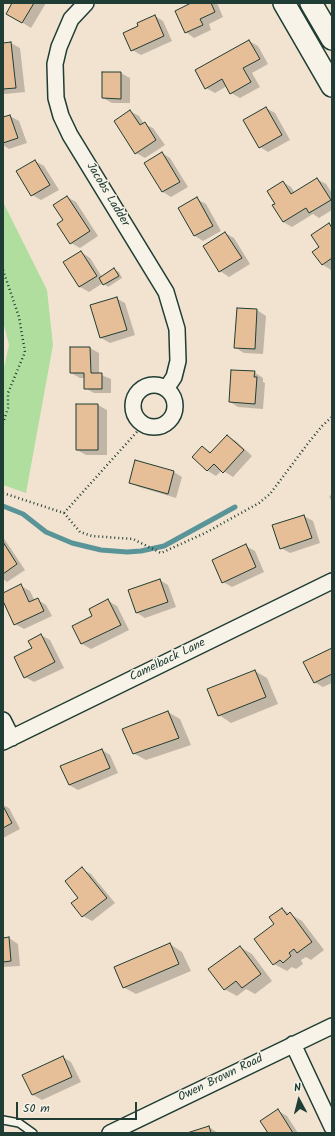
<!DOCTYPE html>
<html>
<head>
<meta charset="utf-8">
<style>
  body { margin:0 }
  #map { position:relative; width:335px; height:1136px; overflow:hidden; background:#f2e3d0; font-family:Kalam,sans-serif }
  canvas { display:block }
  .frame { position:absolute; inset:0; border:4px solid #1f3d34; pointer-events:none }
  .north { position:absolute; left:279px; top:1080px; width:40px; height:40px; -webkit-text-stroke:3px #f7f3e8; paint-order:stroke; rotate:353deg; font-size:11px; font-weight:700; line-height:16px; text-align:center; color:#1f3d34 }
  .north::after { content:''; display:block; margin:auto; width:14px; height:18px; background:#1f3d34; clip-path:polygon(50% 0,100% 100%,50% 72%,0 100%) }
  .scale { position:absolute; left:16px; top:1102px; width:121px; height:18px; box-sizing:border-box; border:2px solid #1f3d34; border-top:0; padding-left:5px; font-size:12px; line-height:14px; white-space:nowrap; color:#1f3d34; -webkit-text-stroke:3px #f7f3e8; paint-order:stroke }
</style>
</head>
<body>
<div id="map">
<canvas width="335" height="1136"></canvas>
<div class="frame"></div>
<div class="north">N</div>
<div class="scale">50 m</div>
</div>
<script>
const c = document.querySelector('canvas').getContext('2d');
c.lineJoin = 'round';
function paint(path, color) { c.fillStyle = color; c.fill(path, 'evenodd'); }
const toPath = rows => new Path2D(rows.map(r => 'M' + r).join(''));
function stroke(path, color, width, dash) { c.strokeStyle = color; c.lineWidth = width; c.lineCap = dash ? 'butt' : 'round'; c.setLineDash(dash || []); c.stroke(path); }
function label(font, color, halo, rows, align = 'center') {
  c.font = font + ' Kalam,sans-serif'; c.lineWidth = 3; c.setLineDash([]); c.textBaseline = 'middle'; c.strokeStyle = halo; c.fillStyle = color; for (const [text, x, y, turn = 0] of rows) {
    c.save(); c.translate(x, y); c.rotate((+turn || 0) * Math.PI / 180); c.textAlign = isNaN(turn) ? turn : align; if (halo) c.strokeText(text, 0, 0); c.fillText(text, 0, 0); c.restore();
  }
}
paint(toPath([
  [3,202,47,290,53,345,26,493,3,485,3,372,9,345,3,321]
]), '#afde9e');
paint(toPath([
  [14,3,46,3,31,28,7,13],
  [194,3,217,3,223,17,209,24,211,30,194,38,186,32],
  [155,16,163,21,172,41,141,55,132,50,140,27],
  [249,41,258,46,268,64,252,73,260,87,240,98,231,93,227,86,215,93,206,88],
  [11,43,20,48,25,92,5,94,3,93,3,44],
  [103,73,121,73,130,78,130,103,112,103,103,98],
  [266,108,275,113,290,140,268,152,260,147],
  [130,111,139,116,144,124,153,128,165,145,145,158,136,153],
  [10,116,19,121,27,143,9,149,3,145,3,118],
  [162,153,170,158,188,187,171,197,163,192,145,163],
  [35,161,44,166,59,190,41,200,32,195,18,171],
  [317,179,326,184,332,193,332,210,319,218,313,214,292,227,283,222,276,204,283,182,291,187,295,193],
  [67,197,76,202,98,236,80,248,71,243,64,220],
  [197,199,206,204,221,231,203,241,195,236],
  [329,224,332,226,331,270,323,265,320,248],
  [225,233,234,238,250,264,229,277,220,271,204,246],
  [81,252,90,258,102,277,114,269,119,272,122,278,108,287,103,283,89,292,80,287,65,263],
  [116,298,125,303,135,335,110,343,101,338],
  [238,309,257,310,266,316,263,354,244,353,236,348],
  [71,348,90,348,99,353,99,374,111,379,111,393,94,393,85,388,85,378,80,378,71,373],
  [254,372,263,378,263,382,265,383,263,409,238,407,230,402],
  [98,405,107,410,107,455,86,455,77,450],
  [227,436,236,441,252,456,233,477,222,470,216,476,208,471,193,457,203,447,212,453],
  [174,472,182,477,176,498,139,487,130,482],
  [332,495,332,502,329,496],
  [304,516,313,521,320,543,290,553,281,548],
  [3,537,25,570,7,582,3,579],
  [246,546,255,551,264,572,232,587,223,582],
  [160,580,168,585,176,607,145,618,137,613],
  [21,586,30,591,35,601,38,600,46,605,52,616,24,629,15,624,3,599,3,594],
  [108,601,117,606,129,630,91,649,82,644,73,627,94,617],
  [41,635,50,640,64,668,34,682,25,677],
  [332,649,332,683,323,687,314,682],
  [255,671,267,678,278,704,231,723,219,715],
  [168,712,180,719,191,745,146,760,133,753],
  [102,750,110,755,118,773,78,790,69,785],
  [3,805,9,808,20,829,3,838],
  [82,869,91,874,115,903,92,921,83,916,79,898],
  [282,909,302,921,324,950,311,960,306,957,301,960,303,964,296,969,292,967,287,971,274,964,275,924],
  [9,938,18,944,20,966,3,967,3,939],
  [170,944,182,952,191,971,136,994,123,987],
  [240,947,252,954,272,981,255,994,246,989,237,996,224,989],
  [63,1057,71,1062,81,1082,42,1100,33,1095,24,1075],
  [278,1111,287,1116,298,1133,269,1133],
  [209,1127,218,1133,190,1133]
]), '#0003');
stroke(toPath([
  [3,506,23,514,46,532,72,543,101,550,127,552,141,551,164,546,235,507]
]), '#599598', 5);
const building = toPath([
  [12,3,34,3,22,23,6,14,12,3],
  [191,3,211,3,215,12,200,19,203,25,185,33,175,11,191,3],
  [155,15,164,36,131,51,123,33,138,26,137,23,155,15],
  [249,40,260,59,243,68,251,82,230,94,222,79,205,89,195,70,249,40],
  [11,42,16,88,3,89,3,43,11,42],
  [102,72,121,72,121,99,102,98,102,72],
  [266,107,282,135,259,148,243,120,266,107],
  [130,110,140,125,145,122,156,140,135,154,114,121,130,110],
  [10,115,18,138,3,143,3,117,10,115],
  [162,152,180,182,162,192,144,163,162,152],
  [35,160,50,185,31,196,16,171,35,160],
  [317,178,331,200,309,213,306,208,283,222,272,205,275,204,267,191,283,181,291,194,317,178],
  [67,196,90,231,70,244,57,224,63,220,53,205,67,196],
  [197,197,213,226,194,236,178,208,197,197],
  [329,223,332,228,332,258,322,265,312,252,319,247,311,235,329,223],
  [225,232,242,258,219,272,203,246,225,232],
  [81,251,97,276,79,287,63,262,81,251],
  [114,268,119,276,103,285,99,278,114,268],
  [117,297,127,330,100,338,90,305,117,297],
  [237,308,257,309,255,349,234,348,237,308],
  [70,347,90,347,91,373,102,373,102,389,84,389,84,373,70,373,70,347],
  [231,370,255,371,254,377,257,377,255,404,229,402,231,370],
  [76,404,98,404,98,450,76,450,76,404],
  [227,435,244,450,223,473,214,464,207,471,192,457,202,446,210,453,227,435],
  [135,460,174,471,168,494,129,483,135,460],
  [304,515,312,538,280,549,272,525,304,515],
  [3,542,17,564,3,574,3,542],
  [246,544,256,567,222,583,212,560,246,544],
  [160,579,168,602,136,613,128,590,160,579],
  [21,584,29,602,38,598,44,611,14,625,3,601,3,593,21,584],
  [108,599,121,625,81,644,72,626,92,616,89,609,108,599],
  [41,634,55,662,24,678,14,657,32,648,28,641,41,634],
  [332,648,332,674,314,683,303,662,332,648],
  [255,670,266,697,218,716,207,689,255,670],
  [168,711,179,738,133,754,122,729,168,711],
  [102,749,110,768,69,785,60,766,102,749],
  [3,806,12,823,3,828,3,806],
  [82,867,107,898,82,917,71,903,78,898,65,881,82,867],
  [282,908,287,915,290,912,312,942,297,953,294,949,289,953,291,956,283,963,280,960,273,965,254,939,274,924,269,917,282,908],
  [9,937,11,961,3,962,3,938,9,937],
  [170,943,179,964,123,988,114,967,170,943],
  [240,946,261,974,242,988,236,981,224,990,208,969,240,946],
  [63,1056,72,1077,32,1095,22,1075,63,1056],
  [278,1109,293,1133,268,1133,260,1121,278,1109],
  [209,1126,211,1133,187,1133,209,1126]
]);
paint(building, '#e6be97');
stroke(building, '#1f3d34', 1);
const lane = toPath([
  [3,1120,19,1123,33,1133]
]);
const street = toPath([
  [86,3,71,19,59,47,55,64,56,98,61,116,70,135,166,292,177,329,178,361,174,377,166,389],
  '133 406a21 21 0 1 1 42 0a21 21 0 1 1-42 0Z',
  [3,720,12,738],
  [3,742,332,581],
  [293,1044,332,1127],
  [110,1133,332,1026]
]);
const secondary = toPath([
  [284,3,332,86],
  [311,3,332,39]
]);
stroke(lane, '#1f3d34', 10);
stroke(street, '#1f3d34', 18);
stroke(secondary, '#1f3d34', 24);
stroke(toPath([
  [3,270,19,317,25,352,8,393,8,408,3,423],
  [3,493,64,513,80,532,92,536,133,539,161,553,205,533,259,503,270,494,309,442,322,426,332,417],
  [64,513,144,424]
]), '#1f3d34', 2.5, [1, 3]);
stroke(lane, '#f7f3e8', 7);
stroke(street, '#f7f3e8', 15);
stroke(secondary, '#f7f3e8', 21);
label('12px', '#1f3d34', '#f7f3e8', [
  ["Jacobs Ladder",107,195,59],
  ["Camelback Lane",168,661,-26],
  ["Owen Brown Road",221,1079,-26]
]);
</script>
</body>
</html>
